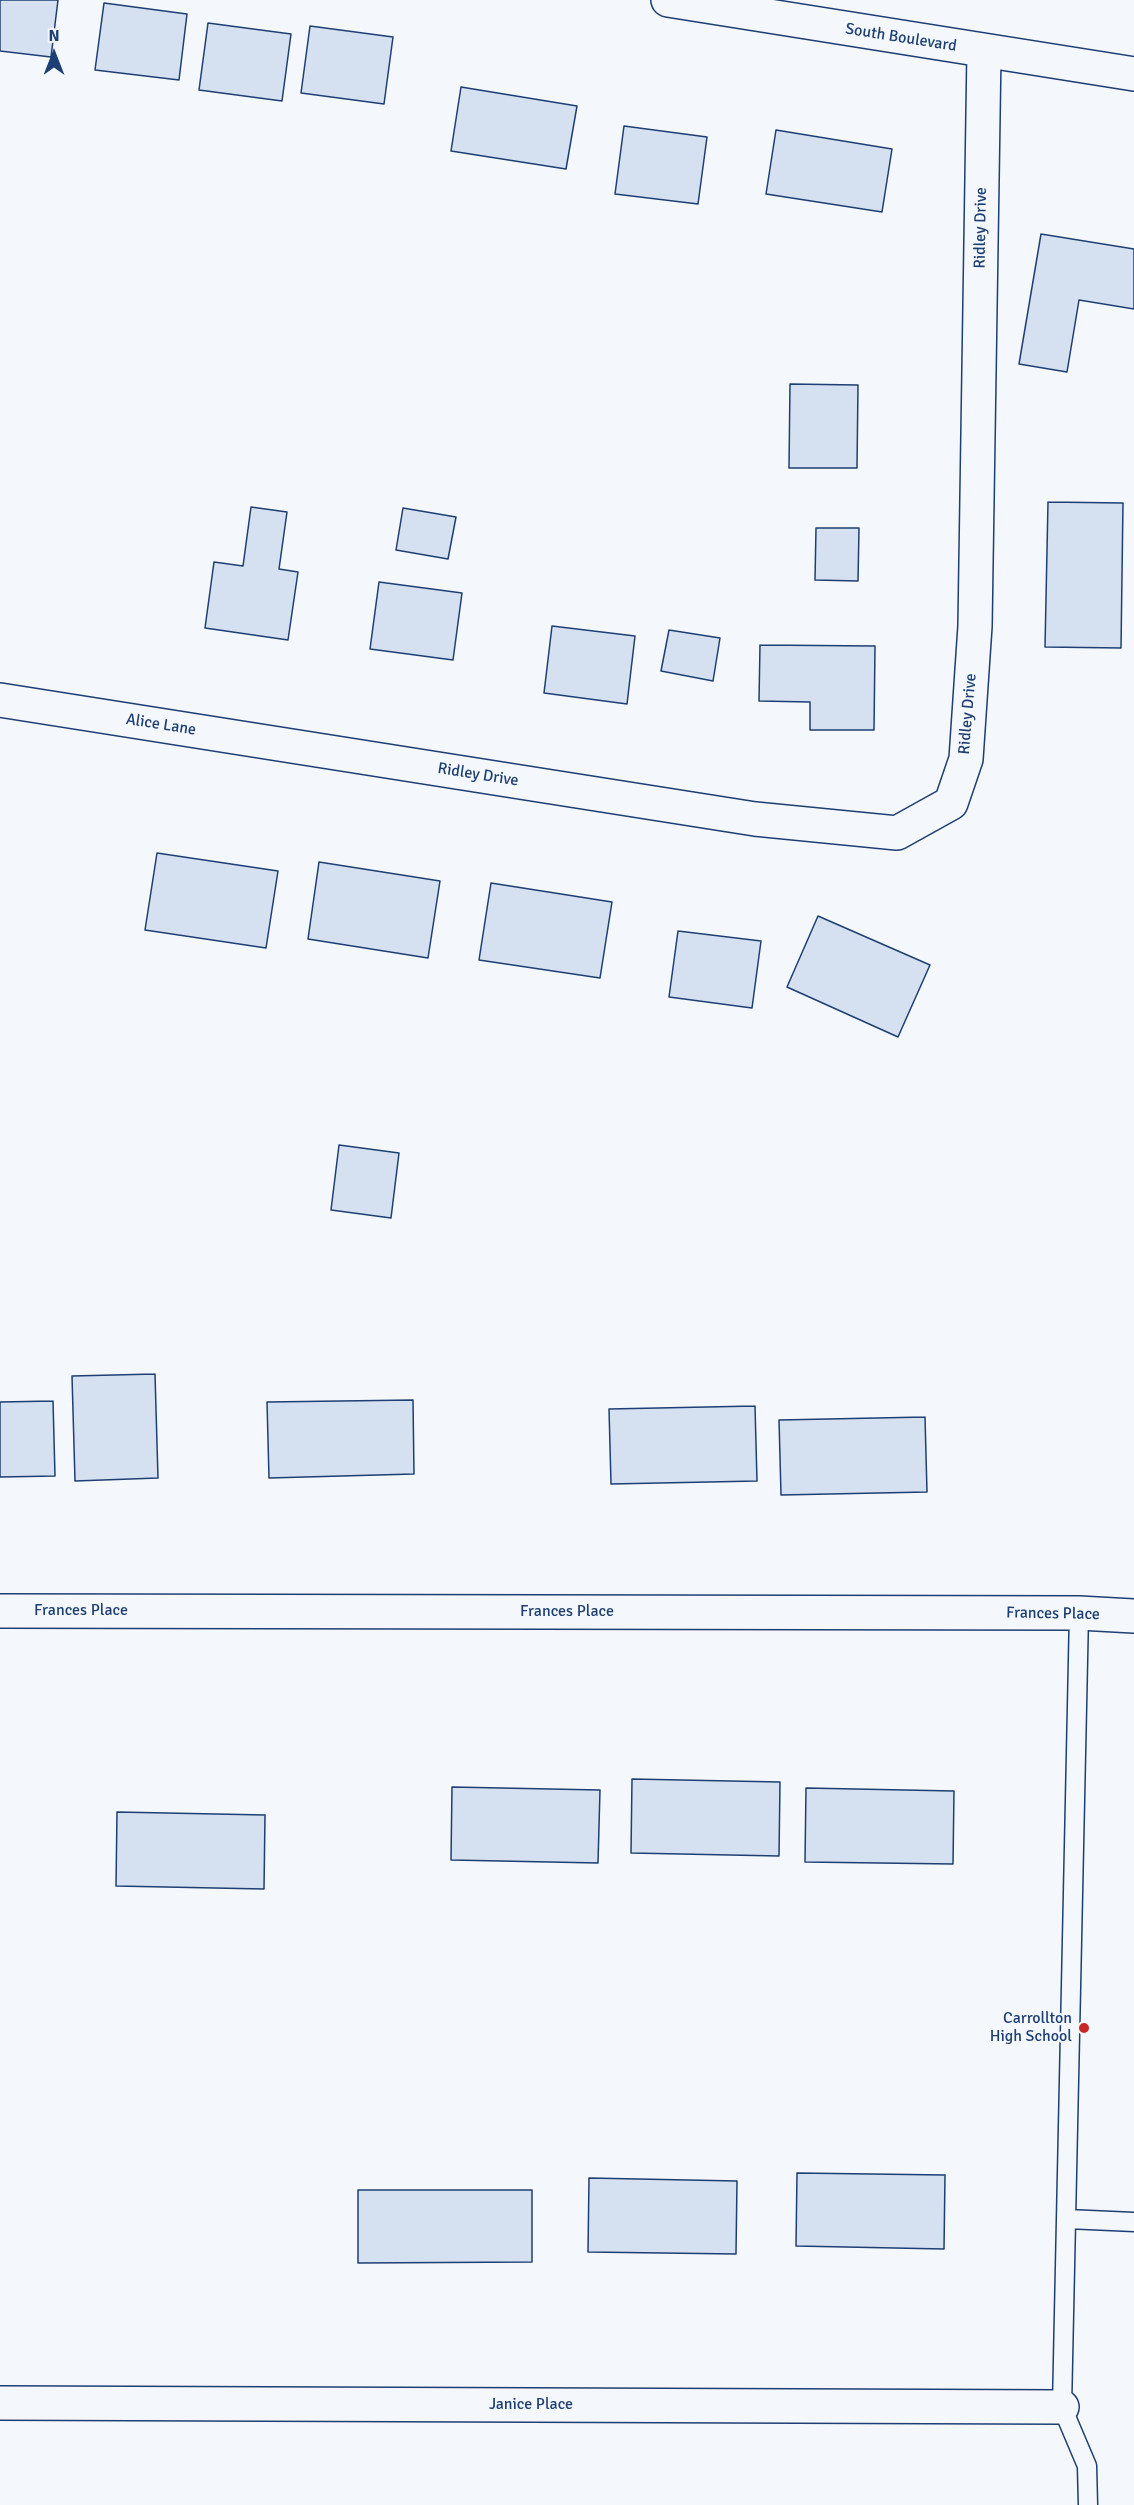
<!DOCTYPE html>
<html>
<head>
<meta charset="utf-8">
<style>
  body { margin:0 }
  #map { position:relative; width:1134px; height:2505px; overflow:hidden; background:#f4f7fb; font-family:Signika,sans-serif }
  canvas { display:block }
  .north { position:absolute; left:24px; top:24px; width:60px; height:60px; -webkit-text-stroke:4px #f4f7fb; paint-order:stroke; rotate:0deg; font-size:16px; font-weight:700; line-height:24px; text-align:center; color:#1d3f73 }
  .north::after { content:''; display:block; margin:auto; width:21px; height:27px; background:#1d3f73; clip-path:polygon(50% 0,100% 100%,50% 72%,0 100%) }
</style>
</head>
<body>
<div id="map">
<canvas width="1134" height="2505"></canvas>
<div class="north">N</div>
</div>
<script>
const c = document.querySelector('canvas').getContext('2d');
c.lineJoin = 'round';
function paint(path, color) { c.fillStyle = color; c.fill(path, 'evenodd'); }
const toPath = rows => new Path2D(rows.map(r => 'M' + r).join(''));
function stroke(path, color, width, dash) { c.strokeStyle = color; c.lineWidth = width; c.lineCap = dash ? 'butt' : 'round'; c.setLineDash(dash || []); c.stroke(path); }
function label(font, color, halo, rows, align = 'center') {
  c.font = font + ' Signika,sans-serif'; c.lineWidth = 4.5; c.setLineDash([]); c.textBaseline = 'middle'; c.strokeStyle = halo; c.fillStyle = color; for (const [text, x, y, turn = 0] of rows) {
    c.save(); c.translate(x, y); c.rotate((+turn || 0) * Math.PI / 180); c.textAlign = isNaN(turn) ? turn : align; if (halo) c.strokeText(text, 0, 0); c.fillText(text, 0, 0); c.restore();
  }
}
const building = toPath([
  [0,0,58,0,51,57,0,51,0,0],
  [104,3,187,14,179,80,95,70,104,3],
  [208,23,291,34,282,101,199,90,208,23],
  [310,26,393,37,384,104,301,93,310,26],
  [461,87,577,106,566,169,451,151,461,87],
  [624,126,707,137,698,204,615,194,624,126],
  [776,130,892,149,882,212,766,194,776,130],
  [1041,234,1134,249,1134,309,1079,300,1067,372,1019,364,1041,234],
  [790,384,858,385,857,468,789,468,790,384],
  [1048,502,1123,503,1121,648,1045,647,1048,502],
  [251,507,287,512,279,569,298,572,288,640,205,628,214,562,243,566,251,507],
  [403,508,456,517,448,559,396,550,403,508],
  [816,528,859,528,858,581,815,580,816,528],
  [379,582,462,593,453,660,370,649,379,582],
  [552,626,635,636,627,704,544,693,552,626],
  [669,630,720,638,713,681,661,671,669,630],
  [760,645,875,646,874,730,810,730,810,702,759,701,760,645],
  [157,853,278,871,266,948,145,930,157,853],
  [319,862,440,881,428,958,308,939,319,862],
  [491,883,612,902,600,978,479,960,491,883],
  [818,916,930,965,898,1037,787,987,818,916],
  [678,931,761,941,752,1008,669,997,678,931],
  [339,1145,399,1153,391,1218,331,1210,339,1145],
  [155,1374,158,1478,75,1481,72,1376,155,1374],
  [413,1400,414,1474,269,1478,267,1402,413,1400],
  [53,1401,55,1476,0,1477,0,1402,53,1401],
  [755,1406,757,1481,611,1484,609,1409,755,1406],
  [925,1417,927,1492,781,1495,779,1420,925,1417],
  [632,1779,780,1782,779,1856,631,1853,632,1779],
  [452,1787,600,1790,598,1863,451,1860,452,1787],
  [806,1788,954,1791,953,1864,805,1862,806,1788],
  [117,1812,265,1815,264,1889,116,1886,117,1812],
  [797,2173,945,2175,944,2249,796,2246,797,2173],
  [589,2178,737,2181,736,2254,588,2252,589,2178],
  [358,2190,532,2190,532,2262,358,2263,358,2190]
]);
paint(building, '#d5e0f0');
stroke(building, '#1d3f73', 1.5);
const service = toPath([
  [1079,1613,1062,2407,1087,2466,1088,2505],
  [1067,2219,1134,2222]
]);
const minor = toPath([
  [668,0,1134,74],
  [0,700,755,819,897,833,951,803,966,759,975,626,984,51],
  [0,1611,1079,1613,1134,1616],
  [0,2403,1062,2407]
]);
stroke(service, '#1d3f73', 21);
stroke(minor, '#1d3f73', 36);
stroke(service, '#f4f7fb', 18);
stroke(minor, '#f4f7fb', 33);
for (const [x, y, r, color] of [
  [1084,2028,6,"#c62828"]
]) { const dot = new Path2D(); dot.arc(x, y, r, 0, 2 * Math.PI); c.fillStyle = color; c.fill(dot); stroke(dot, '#f4f7fb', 2); }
label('16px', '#1d3f73', '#f4f7fb', [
  ["South Boulevard",901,38,9],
  ["Ridley Drive",981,228,-89],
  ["Ridley Drive",968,714,-85],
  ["Alice Lane",161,725,9],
  ["Ridley Drive",478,775,9],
  ["Frances Place",81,1611],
  ["Frances Place",567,1612],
  ["Frances Place",1053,1614,1],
  ["Janice Place",531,2405]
]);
label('16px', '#1d3f73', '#f4f7fb', [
  ["Carrollton",1072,2019],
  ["High School",1072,2037]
], 'right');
</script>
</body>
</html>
